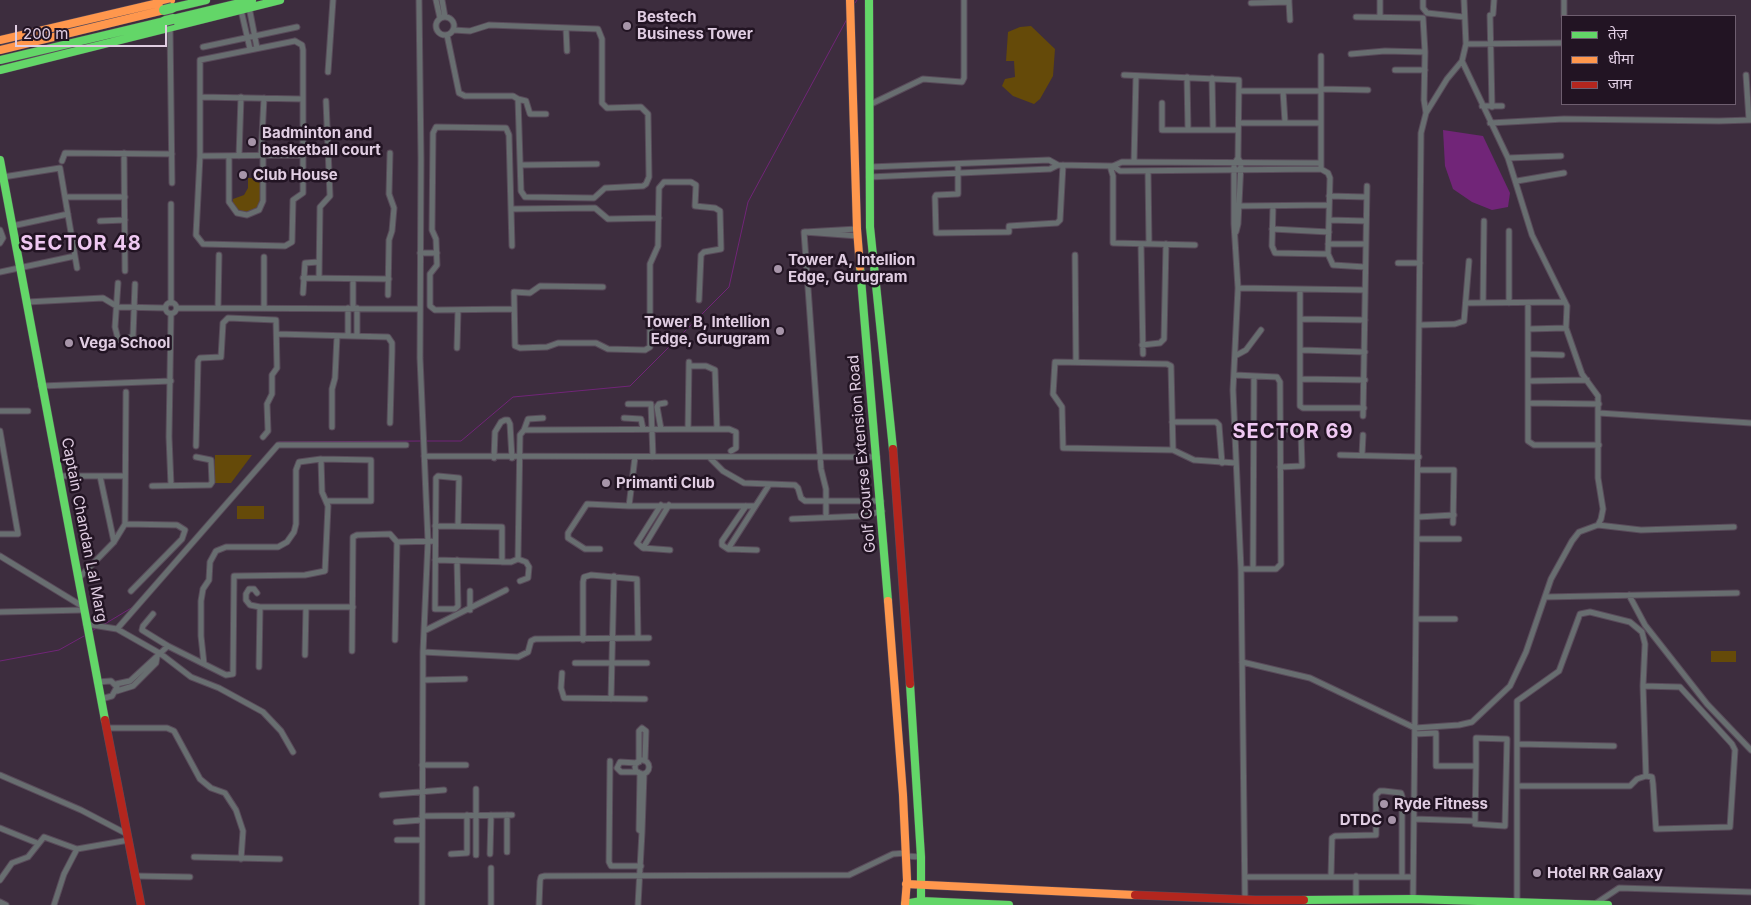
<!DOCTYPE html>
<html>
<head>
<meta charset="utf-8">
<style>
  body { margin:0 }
  #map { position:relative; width:1751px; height:905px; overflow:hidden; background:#3d2d3e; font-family:Inter,"Noto Sans Devanagari",sans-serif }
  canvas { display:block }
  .legend { position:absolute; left:1561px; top:15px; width:175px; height:90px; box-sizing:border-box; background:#221423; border:1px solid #6e5e6f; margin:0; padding:6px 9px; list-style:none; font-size:15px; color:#e0cde2 }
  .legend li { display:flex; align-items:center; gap:10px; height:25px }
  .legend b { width:25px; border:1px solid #6e5e6f }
  .scale { position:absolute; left:15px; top:25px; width:152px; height:22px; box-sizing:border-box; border:2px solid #e0cde2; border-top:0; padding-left:6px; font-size:15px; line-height:18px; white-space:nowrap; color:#e0cde2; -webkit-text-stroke:4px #221423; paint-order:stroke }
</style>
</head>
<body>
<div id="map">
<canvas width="1751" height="905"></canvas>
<ul class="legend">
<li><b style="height:6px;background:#63d668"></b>तेज़</li>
<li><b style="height:6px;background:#ff974d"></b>धीमा</li>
<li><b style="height:6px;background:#b3261e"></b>जाम</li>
</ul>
<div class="scale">200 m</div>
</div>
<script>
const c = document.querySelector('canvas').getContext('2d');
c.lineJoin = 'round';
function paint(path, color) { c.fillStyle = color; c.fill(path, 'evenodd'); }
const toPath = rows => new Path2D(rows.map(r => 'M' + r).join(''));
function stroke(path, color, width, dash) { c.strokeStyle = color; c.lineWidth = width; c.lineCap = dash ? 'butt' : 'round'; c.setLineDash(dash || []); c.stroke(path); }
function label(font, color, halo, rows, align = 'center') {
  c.font = font + ' Inter,sans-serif'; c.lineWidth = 5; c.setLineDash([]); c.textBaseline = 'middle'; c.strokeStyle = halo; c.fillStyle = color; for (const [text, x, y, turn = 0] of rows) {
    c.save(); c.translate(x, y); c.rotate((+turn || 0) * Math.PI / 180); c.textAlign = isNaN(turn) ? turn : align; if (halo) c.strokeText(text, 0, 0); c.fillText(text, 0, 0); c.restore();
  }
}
paint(toPath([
  [1031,26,1055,49,1053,76,1040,99,1034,104,1013,96,1002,86,1005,79,1015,77,1014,61,1006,61,1008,32,1020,27],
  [253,171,261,172,261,204,252,211,243,213,233,206,233,199,244,195,248,188,248,178,253,178],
  [215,455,252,455,231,483,214,483],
  [237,506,264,506,264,519,237,519],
  [1711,651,1736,651,1736,662,1711,662]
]), '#654a09');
paint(toPath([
  [1443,130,1483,136,1510,193,1508,207,1492,210,1472,202,1453,189,1445,166]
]), '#712578');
stroke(toPath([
  [855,3,857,0],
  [426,441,461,441,513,397,630,386,729,287,748,202,847,19],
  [279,442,422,441],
  [103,625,133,607,150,587],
  [90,632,97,628],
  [0,661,59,650,84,636]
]), '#712578', 1);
const street = toPath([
  [419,0,421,159,420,358,428,541,423,652,422,905],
  [436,0,440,18],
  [442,0,445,17],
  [1380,0,1380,17],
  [1423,0,1423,8,1427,13,1464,17],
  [1289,2,1290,20],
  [1251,3,1289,2,1289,0],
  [249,7,257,48],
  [241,10,250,49],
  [1564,16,1564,0],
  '436 26a9 9 0 1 1 18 0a9 9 0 1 1-18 0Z',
  [1356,17,1423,18,1425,52,1424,100,1426,113],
  [170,26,172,183],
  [566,28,567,51],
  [447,35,459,93,465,96,513,96,518,99,521,191,525,197,594,198,605,188,643,186,646,184,649,177,648,114,641,107,607,108,602,103,602,39,598,29,489,25,470,31,453,30],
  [295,41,302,45,303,50,303,193,293,200,292,242,285,246,203,244,196,235,200,156,200,60,295,41],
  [1466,44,1562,43],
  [203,47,297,27],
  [1351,54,1385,51,1425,52],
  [1321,56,1321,169,1328,173,1330,178,1328,254,1333,265,1365,267],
  [1395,70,1425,70],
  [328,72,333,0],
  [1124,75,1239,80,1238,158,1241,163,1238,224,1236,232],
  [1746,75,1749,120],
  [1187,77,1188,130],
  [1212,78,1213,130],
  [1321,89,1368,90],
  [1239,91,1321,91],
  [1283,91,1285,122],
  [200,97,302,99],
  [518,99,526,101,530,114,546,114],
  [1162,103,1162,130,1238,130],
  [869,105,923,79,962,82,964,78,964,0],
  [1482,106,1502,106],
  [1492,107,1490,15,1493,14,1494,0],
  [1239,123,1320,123],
  [1490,123,1564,119,1719,121,1751,120],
  [124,153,125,271],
  [200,156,302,155],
  [229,156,229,202,237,213,247,215,259,210,263,201,263,156],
  [239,156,241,97],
  [261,156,264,98],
  [1238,158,1234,164,1234,224,1238,288,1233,390,1241,569,1245,900],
  [1508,158,1561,156],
  [62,161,65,153,172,154],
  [1134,162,1136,76],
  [521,165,597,164],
  [958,165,958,194,936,195,935,197,936,233,1009,232,1009,226,1057,223,1060,220,1063,165],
  [1110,166,1113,176,1113,243,1195,245],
  [1113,166,1120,171,1321,169],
  [869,167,1049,160,1058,165],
  [1148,171,1149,244],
  [3,177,60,168,77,268],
  [869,177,1050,169,1058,165,1113,166,1122,162,1320,163],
  [1517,181,1564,173],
  [1329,196,1366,197],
  [65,197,125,197],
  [1239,206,1329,205],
  [1273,206,1272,246,1275,253,1328,254],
  [511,209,595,208,608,219,659,218],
  [1329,220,1366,221],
  [100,221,125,220],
  [12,226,68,214],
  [1272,229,1329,232],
  [0,230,3,238,0,243],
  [804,232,821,469,826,489,826,514],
  [804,232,858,236],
  [805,232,857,229],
  [1141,244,1143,354],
  [1328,244,1365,244],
  [512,246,509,135,506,128,436,127,433,133,432,230,436,239,437,265,430,274,430,306,435,310,513,309],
  [420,253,437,253],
  [1075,255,1076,362],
  [1398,263,1420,263],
  [0,272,75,256],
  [303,278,389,279],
  [319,278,320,207,330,196,326,101],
  [353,279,353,308],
  [118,283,115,327,118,339,123,341,133,336,135,284],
  [603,287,540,286,530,293,514,292,515,346,520,348,547,347,558,343,596,343,608,349,645,350,650,347,650,264,658,246,659,188,664,182,691,182,696,185,695,206,715,208,720,211,721,249,704,252,701,255,699,300],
  [1238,288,1365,290],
  [1300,289,1300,406,1303,408,1364,408],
  [303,293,305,263,318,262],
  [388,295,389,240,392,231,394,208,389,194,390,153],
  [27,302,103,298,118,307,165,308],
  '165.5 308a5.5 5.5 0 1 1 11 0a5.5 5.5 0 1 1-11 0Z',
  [171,303,171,204],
  [1466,303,1565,302],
  [1483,303,1484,221],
  [1509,303,1509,231],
  [1528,303,1528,441,1534,445,1599,445],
  [177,308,419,309],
  [218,308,219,255],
  [264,308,264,257],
  [348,308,348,335],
  [357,308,357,335],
  [1301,319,1365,320],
  [1420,325,1455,324,1464,321,1469,261],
  [1528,329,1566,328],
  [277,334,388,337,392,343,392,352,390,423],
  [1142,345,1160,343,1164,339,1166,244],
  [457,348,458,310],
  [1301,350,1365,352],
  [1528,354,1562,355],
  [1235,356,1246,350,1261,330],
  [689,366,706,366,715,370,717,429],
  [1235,375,1277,377,1280,382,1281,564,1276,569,1241,569],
  [1300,379,1365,380],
  [1528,381,1587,380],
  [41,386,171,381],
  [1528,403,1599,404],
  [628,404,651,404,653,457],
  [0,411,28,411],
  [1599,413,1751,423],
  [1363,416,1367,186],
  [624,418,641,419,643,429],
  [1172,422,1216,422,1219,425,1222,463],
  [332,427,332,389,335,378,337,336],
  [661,429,657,407,659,404,665,403],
  [688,429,689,362],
  [524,430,528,419,543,418],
  [0,431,18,534,0,534],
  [196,446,198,361,200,358,221,357,223,323,228,318,276,320,277,368,272,375,272,394,267,404,268,431,263,437],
  [1173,450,1171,366,1167,364,1055,362,1053,394,1062,407,1063,448,1173,450,1194,460,1236,463],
  [1340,455,1419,457],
  [1362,455,1363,435],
  [424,456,877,457],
  [635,457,629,506,754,506],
  [709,457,723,471,744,483,795,485,798,488,801,498,805,501,881,501],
  [494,458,495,432,501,422,505,420,508,420,510,424,512,458],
  [1280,467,1302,466,1301,433,1298,430,1281,429],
  [1419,470,1454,470,1453,523],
  [58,476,124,476],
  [100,476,114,542],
  [171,485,169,437,171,314],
  [152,486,210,485,212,482,211,460,196,457],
  [661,505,637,543,643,548,670,550],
  [746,506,722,541,722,545,728,549,757,550],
  [1418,517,1454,515],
  [792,519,864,516,882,511],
  [125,524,177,525,185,530,182,539,131,591],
  [1598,525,1641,530,1734,527],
  [435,526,502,527,502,562],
  [1418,539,1459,539],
  [643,548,669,505],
  [600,549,585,549,568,538,568,533,587,504,629,506],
  [728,549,769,485],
  [0,556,82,606],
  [518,559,526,562,529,567,528,578,520,581],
  [435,560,511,562,518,559,520,435,524,430,729,429,736,432,736,448,731,451],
  [457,560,458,606,455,609,435,609,436,478,438,476,459,478,458,526],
  [1253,569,1254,376],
  [78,579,114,542,125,524,126,392],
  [257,593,254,589,249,589,246,594,246,600,250,605,260,607],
  [1629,595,1645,625,1707,704,1751,750],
  [1545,597,1737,593],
  [470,610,470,591],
  [0,612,83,610],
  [153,614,143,626,142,630,168,646],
  [1416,619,1455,619],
  [86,624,117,629,161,654,191,677,219,688,263,712,281,731,293,752],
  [117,629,278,445,406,445],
  [424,631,506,590],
  [395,640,397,542,435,541],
  [583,640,583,582,584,577,591,575,637,579,638,638],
  [352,651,353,537,357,535,390,534,397,542],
  [423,652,518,657,528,652,531,641,535,639,649,638],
  [305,655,306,607],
  [1242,662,1310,678,1415,728,1459,725,1472,722,1510,686,1526,652,1551,579,1572,541,1579,532,1598,525,1601,519,1603,509,1598,478,1598,396,1582,374,1566,328,1567,306,1532,235,1508,158,1462,61],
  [575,663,647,663],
  [204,664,201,636,201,601,203,589,209,580,210,562,216,551,226,547,278,547,287,542,294,532,296,524,296,470,299,462,321,459,371,460,371,501,327,501],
  [259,667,260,607,353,607],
  [562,673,561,688,564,698,645,699],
  [423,680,465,679],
  [97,682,111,681,117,687,112,696,101,699],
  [116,684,130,681,168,646,226,675,233,674,234,576,305,575,325,571,328,506,322,492,321,459],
  [1643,686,1680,687,1732,744,1735,750,1730,827,1656,829,1653,784,1652,777,1646,776],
  [117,691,133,686,156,663,157,657],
  [611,699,614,576],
  [106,728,167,728,174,731,200,779,211,788,225,793,236,810,243,831,241,859],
  [1415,734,1436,733,1436,766,1476,766,1476,738,1507,739,1505,826,1475,824,1476,766],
  [1517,744,1614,746],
  '635 767a7 7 0 1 1 14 0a7 7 0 1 1-14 0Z',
  [610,761,609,862,611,866,641,866],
  [639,762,639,731,642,728,646,731,645,761],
  [637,763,620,762,617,768,621,772,638,772],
  [422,765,466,765],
  [640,773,639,830,642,832,644,774],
  [0,775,81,810,127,834],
  [476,789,476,855],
  [382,795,444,790],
  [422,816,512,815],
  [1414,819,1475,821],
  [396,822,422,820],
  [0,828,37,843],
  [397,840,422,840],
  [507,852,507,815],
  [451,854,467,853,467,815],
  [490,854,491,815],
  [906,856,921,857],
  [194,857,280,859],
  [491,868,491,905],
  [137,876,190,877],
  [1331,876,1332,838,1335,836,1376,835,1376,795,1380,791,1384,791,1401,793,1402,796,1402,877],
  [1245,877,1413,877],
  [0,880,12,863,28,857,44,837,77,849,129,840],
  [1356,899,1356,876],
  [1413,899,1421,133,1426,113,1447,79,1462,61,1466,44,1464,0],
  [0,902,6,905],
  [1517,904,1517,701,1559,671,1580,614,1590,612,1630,622,1642,632,1645,644,1643,686,1646,776,1637,779,1630,786,1518,786],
  [1595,904,1619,888,1751,892],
  [54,905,64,874,77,849],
  [539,905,540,881,541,877,545,876,849,875,893,854,906,853],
  [638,905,642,832]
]);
const fast = toPath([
  [869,0,870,227,893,449],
  [172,8,206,0],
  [173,19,252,0],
  [0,60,165,21],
  [0,70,280,0],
  [0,160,105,720],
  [860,267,888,601],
  [910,684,921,857,921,905],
  [1304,900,1413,899,1608,905],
  [905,904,921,901,1009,905]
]);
const slow = toPath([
  [850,0,857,229,860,267],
  [0,40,171,0],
  [0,50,164,10],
  [888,601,903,795,907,880,905,905],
  [906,884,1135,895]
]);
const jam = toPath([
  [893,449,910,684],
  [105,720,141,905],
  [1135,895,1255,900,1304,900]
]);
stroke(street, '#594b5a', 7);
stroke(fast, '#594b5a', 9);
stroke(slow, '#594b5a', 9);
stroke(jam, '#594b5a', 9);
stroke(street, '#686e70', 5);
stroke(fast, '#63d668', 8);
stroke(slow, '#ff974d', 8);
stroke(jam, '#b3261e', 8);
const fastBridge = toPath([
  [164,10,172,8],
  [165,21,173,19]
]);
stroke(fastBridge, '#594b5a', 12, []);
stroke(fastBridge, '#63d668', 10);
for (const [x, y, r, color] of [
  [627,26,5,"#a795a9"],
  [252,142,5,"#a795a9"],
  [243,175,5,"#a795a9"],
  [778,269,5,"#a795a9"],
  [780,331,5,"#a795a9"],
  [69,343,5,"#a795a9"],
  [606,483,5,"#a795a9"],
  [1384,804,5,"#a795a9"],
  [1392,820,5,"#a795a9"],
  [1537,873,5,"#a795a9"]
]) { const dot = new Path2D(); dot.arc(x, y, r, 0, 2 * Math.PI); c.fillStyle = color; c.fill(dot); stroke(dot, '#221423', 2); }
label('bold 15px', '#e0cde2', '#221423', [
  ["Bestech",637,17],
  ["Business Tower",637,34],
  ["Badminton and",262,133],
  ["basketball court",262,150],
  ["Club House",253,175],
  ["Tower A, Intellion",788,260],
  ["Edge, Gurugram",788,277],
  ["Tower B, Intellion",770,322,"right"],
  ["Edge, Gurugram",770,339,"right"],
  ["Vega School",79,343],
  ["Primanti Club",616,483],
  ["Ryde Fitness",1394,804],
  ["DTDC",1382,820,"right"],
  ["Hotel RR Galaxy",1547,873]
], 'left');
label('15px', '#e0cde2', '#221423', [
  ["Golf Course Extension Road",862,454,-95],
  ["Captain Chandan Lal Marg",84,530,79]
]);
c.letterSpacing = '1px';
label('bold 20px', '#efc8f2', '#221423', [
  ["SECTOR 48",81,244],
  ["SECTOR 69",1293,432]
]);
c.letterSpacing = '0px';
</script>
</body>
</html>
